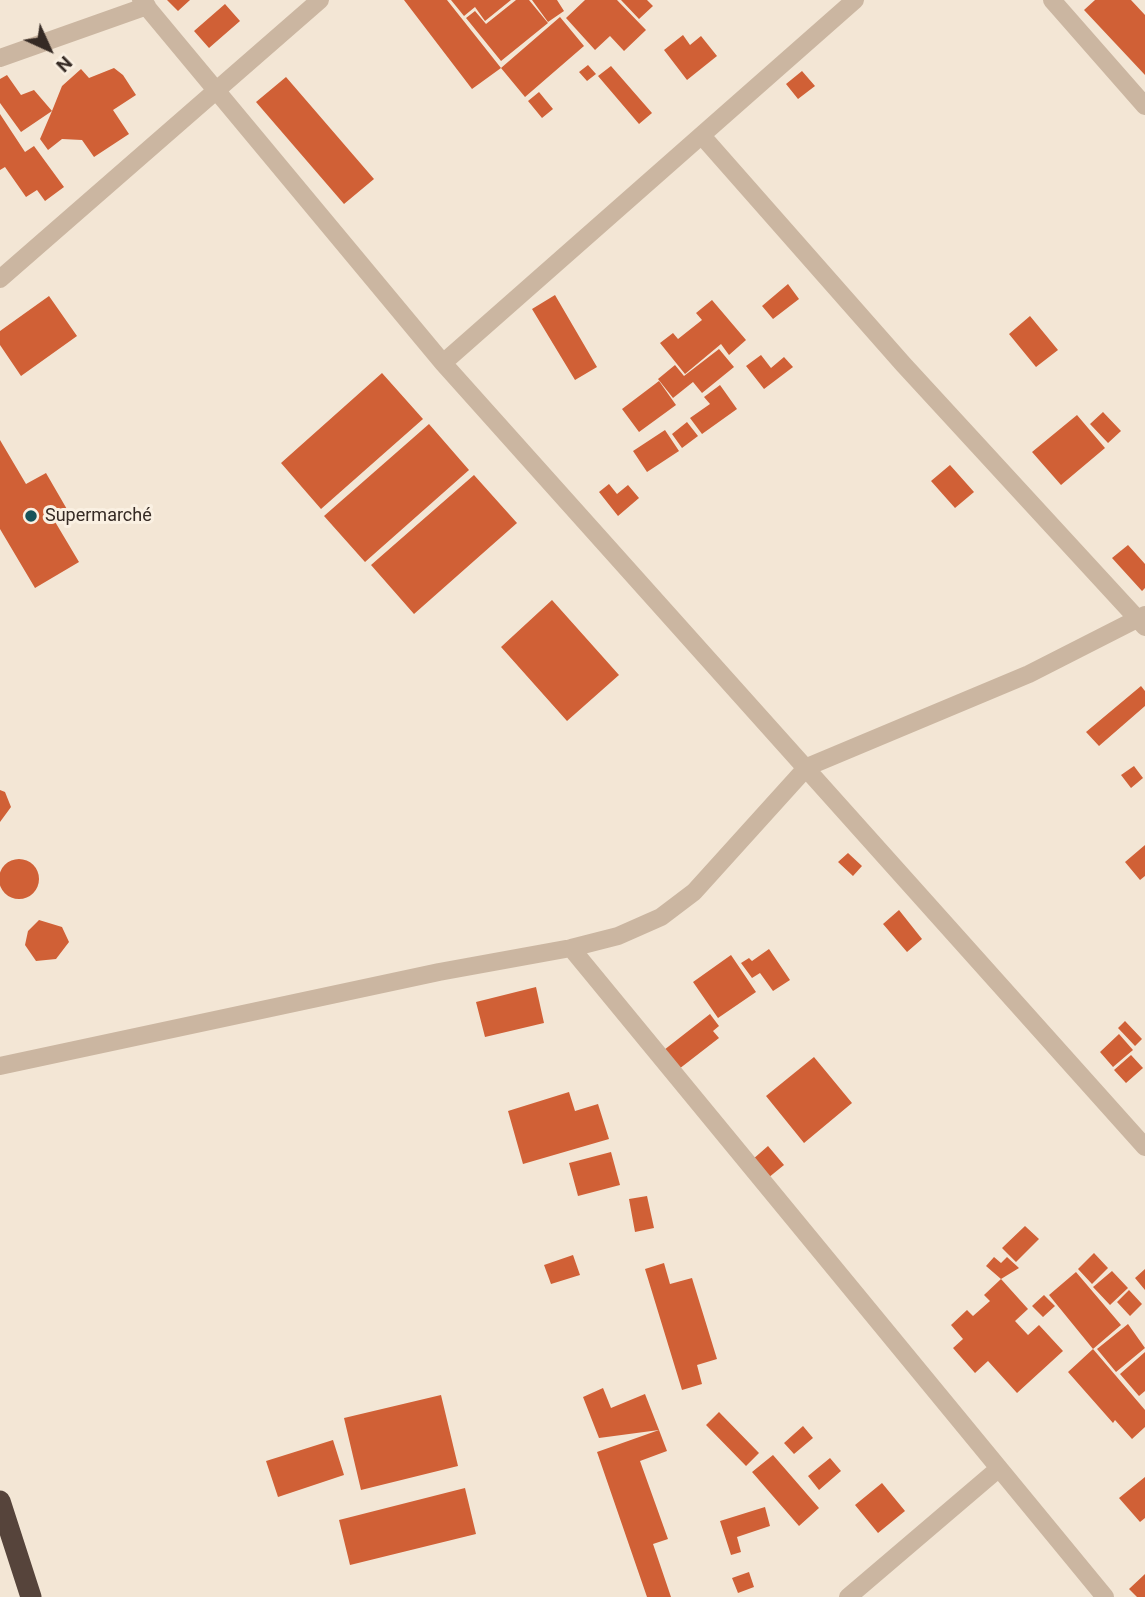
<!DOCTYPE html>
<html>
<head>
<meta charset="utf-8">
<style>
  body { margin:0 }
  #map { position:relative; width:1145px; height:1597px; overflow:hidden; background:#f3e6d5; font-family:Roboto,sans-serif }
  canvas { display:block }
  .north { position:absolute; left:14px; top:14px; width:70px; height:70px; -webkit-text-stroke:5px #faf0e2; paint-order:stroke; rotate:135deg; font-size:19px; font-weight:700; line-height:28px; text-align:center; color:#352a24 }
  .north::after { content:''; display:block; margin:auto; width:24px; height:32px; background:#352a24; clip-path:polygon(50% 0,100% 100%,50% 72%,0 100%) }
</style>
</head>
<body>
<div id="map">
<canvas width="1145" height="1597"></canvas>
<div class="north">N</div>
</div>
<script>
const c = document.querySelector('canvas').getContext('2d');
c.lineJoin = 'round';
function paint(path, color) { c.fillStyle = color; c.fill(path, 'evenodd'); }
const toPath = rows => new Path2D(rows.map(r => 'M' + r).join(''));
function stroke(path, color, width, dash) { c.strokeStyle = color; c.lineWidth = width; c.lineCap = dash ? 'butt' : 'round'; c.setLineDash(dash || []); c.stroke(path); }
function label(font, color, halo, rows, align = 'center') {
  c.font = font + ' Roboto,sans-serif'; c.lineWidth = 6; c.setLineDash([]); c.textBaseline = 'middle'; c.strokeStyle = halo; c.fillStyle = color; for (const [text, x, y, turn = 0] of rows) {
    c.save(); c.translate(x, y); c.rotate((+turn || 0) * Math.PI / 180); c.textAlign = isNaN(turn) ? turn : align; if (halo) c.strokeText(text, 0, 0); c.fillText(text, 0, 0); c.restore();
  }
}
paint(toPath([
  [167,0,190,0,178,11],
  [404,0,447,0,501,68,472,89],
  [451,0,511,0,485,21,475,7,464,16],
  [516,0,529,0,548,23,501,61,466,18,475,11,486,24],
  [532,0,557,0,564,11,548,22],
  [585,0,617,0,646,30,624,51,610,36,595,50,566,18],
  [621,0,647,0,653,6,639,19],
  [1095,0,1131,0,1145,15,1145,75,1084,10],
  [225,4,240,21,209,48,194,31],
  [560,17,584,46,525,97,501,68],
  [683,35,690,45,701,36,717,56,687,80,664,50],
  [588,65,596,74,587,81,579,72],
  [611,66,652,113,639,124,598,76],
  [114,68,123,75,136,95,113,110,129,134,94,157,82,140,62,139,48,150,40,139,52,111,21,132,0,103,0,79,7,75,21,95,34,90,52,111,62,86,81,69,89,78],
  [802,71,815,86,798,99,786,84],
  [286,77,374,179,344,204,256,102],
  [539,92,553,109,542,118,528,101],
  [0,114,25,152,34,146,64,187,45,201,37,190,26,197,5,167,0,170],
  [788,284,799,299,773,319,762,306],
  [555,295,597,367,575,380,532,309],
  [49,296,77,336,21,376,0,345,0,331],
  [712,300,746,340,729,355,721,344,685,374,660,343,673,333,678,339,702,320,696,313],
  [1030,316,1058,350,1036,367,1009,334],
  [719,349,734,367,702,393,693,382,673,398,658,379,675,365,684,376],
  [761,355,771,368,784,357,793,367,764,389,746,366],
  [382,373,423,419,321,509,281,463],
  [659,381,676,405,639,432,622,409],
  [720,385,737,409,702,434,690,418,710,404,704,397],
  [1103,412,1121,431,1108,443,1090,424],
  [1077,415,1105,448,1061,485,1032,452],
  [687,422,698,436,682,448,672,434],
  [429,424,469,470,365,562,324,516],
  [665,430,679,451,647,472,633,451],
  [0,440,26,484,46,473,68,511,54,520,79,562,35,588,0,529],
  [950,465,974,492,955,508,931,481],
  [474,475,517,523,414,614,371,565],
  [609,484,617,494,628,485,639,498,618,516,599,492],
  [1128,545,1145,564,1145,588,1142,591,1112,558],
  [552,600,619,675,567,721,501,647],
  [1141,686,1145,691,1145,706,1099,746,1086,732],
  [1134,766,1143,778,1131,788,1121,775],
  [0,790,5,792,11,807,0,822],
  [1145,845,1145,876,1140,880,1125,862],
  [848,853,862,866,853,876,838,862],
  '-1 879a20 20 0 1 1 40 0a20 20 0 1 1-40 0Z',
  [899,910,922,939,907,952,883,924],
  [39,920,62,927,69,942,56,959,36,961,25,945,28,931],
  [769,949,790,980,773,991,760,973,752,978,741,963,749,958,752,961],
  [731,955,756,992,718,1018,693,982],
  [536,987,544,1023,485,1037,476,1002],
  [710,1014,719,1026,713,1031,719,1038,679,1069,664,1050],
  [1125,1021,1142,1039,1135,1046,1118,1028],
  [1119,1034,1133,1050,1113,1067,1100,1052],
  [1131,1055,1143,1068,1126,1083,1114,1070],
  [814,1057,852,1103,804,1143,766,1096],
  [569,1092,575,1111,598,1104,609,1139,523,1164,508,1111],
  [768,1146,784,1165,768,1178,752,1160],
  [611,1152,620,1185,578,1196,569,1163],
  [647,1196,654,1228,635,1232,629,1199],
  [1025,1226,1039,1239,1016,1262,1002,1248],
  [1094,1253,1108,1268,1092,1284,1078,1269],
  [573,1255,580,1275,551,1284,544,1265],
  [994,1257,1001,1263,1007,1257,1019,1268,1001,1279,986,1266],
  [664,1263,670,1284,692,1278,717,1359,697,1365,702,1384,682,1390,645,1269],
  [1145,1269,1145,1290,1135,1278],
  [1112,1271,1128,1288,1110,1305,1093,1287],
  [1076,1272,1121,1325,1093,1349,1049,1295],
  [1001,1279,1028,1309,1015,1321,1028,1335,1039,1325,1063,1351,1017,1393,988,1361,975,1373,953,1348,963,1339,951,1325,967,1310,973,1316,990,1301,984,1295],
  [1129,1290,1142,1304,1130,1316,1117,1302],
  [1044,1295,1055,1306,1043,1317,1032,1306],
  [1128,1324,1145,1348,1116,1372,1097,1349],
  [1093,1349,1145,1410,1145,1427,1132,1439,1115,1420,1113,1423,1068,1372],
  [1145,1352,1145,1391,1139,1396,1120,1374],
  [603,1388,611,1408,645,1394,659,1430,599,1438,583,1397],
  [441,1395,458,1466,361,1490,344,1418],
  [719,1412,759,1453,746,1466,706,1425],
  [803,1426,813,1438,794,1454,784,1443],
  [659,1430,667,1451,640,1461,668,1539,653,1544,671,1597,647,1597,597,1452],
  [333,1440,344,1475,278,1497,266,1461],
  [773,1455,819,1508,799,1526,752,1472],
  [830,1458,841,1471,819,1490,808,1476],
  [1145,1477,1145,1518,1140,1522,1119,1498],
  [882,1483,905,1511,878,1533,855,1505],
  [465,1488,476,1534,350,1565,339,1520],
  [765,1507,770,1526,737,1537,741,1552,731,1555,720,1521],
  [749,1572,754,1587,738,1593,732,1578],
  [1145,1574,1145,1597,1137,1597,1129,1589]
]), '#d06036');
stroke(toPath([
  [141,0,443,363,1145,1147],
  [1052,0,1145,106],
  [0,58,147,6],
  [703,137,903,364,1145,627],
  [0,279,320,0],
  [443,363,855,0],
  [571,948,1105,1597],
  [0,1066,439,972,571,948,618,936,661,917,694,892,807,767,1029,674,1145,615],
  [848,1597,997,1470]
]), '#cbb6a1', 18);
stroke(toPath([
  [0,1501,31,1597]
]), '#56443b', 21);
for (const [x, y, r, color] of [
  [31,516,7,"#175359"]
]) { const dot = new Path2D(); dot.arc(x, y, r, 0, 2 * Math.PI); c.fillStyle = color; c.fill(dot); stroke(dot, '#faf0e2', 2.5); }
label('18px', '#352a24', '#faf0e2', [
  ["Supermarché",45,516]
], 'left');
</script>
</body>
</html>
